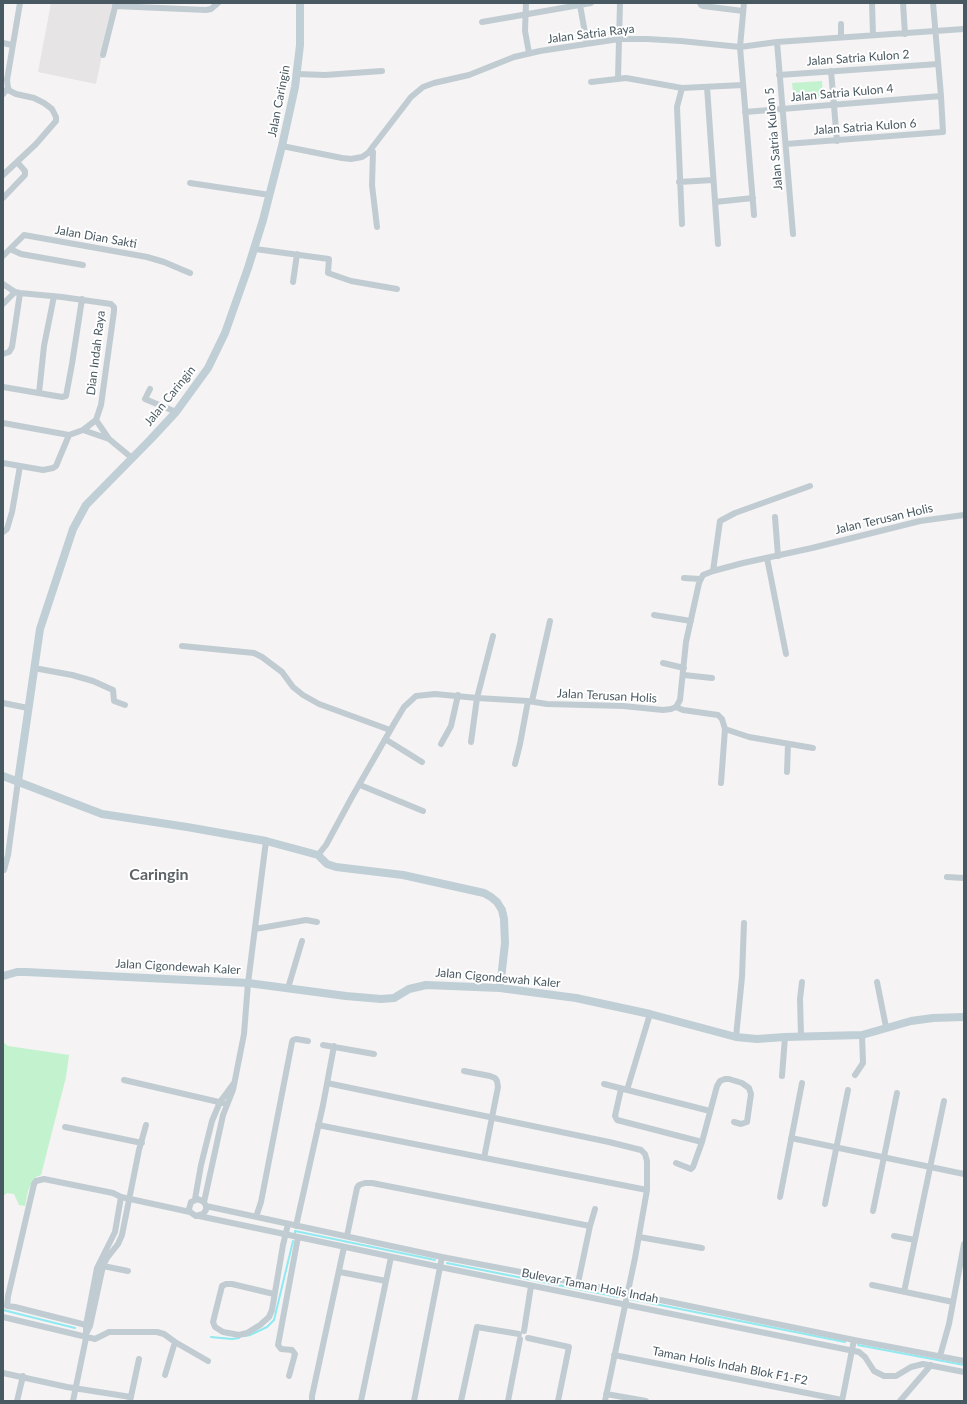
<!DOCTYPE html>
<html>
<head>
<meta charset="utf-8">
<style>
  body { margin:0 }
  #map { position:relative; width:967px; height:1404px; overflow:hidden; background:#f5f3f3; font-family:Lato,sans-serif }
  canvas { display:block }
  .frame { position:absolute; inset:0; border:4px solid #495961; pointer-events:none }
</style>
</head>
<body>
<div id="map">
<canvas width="967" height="1404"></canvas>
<div class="frame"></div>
</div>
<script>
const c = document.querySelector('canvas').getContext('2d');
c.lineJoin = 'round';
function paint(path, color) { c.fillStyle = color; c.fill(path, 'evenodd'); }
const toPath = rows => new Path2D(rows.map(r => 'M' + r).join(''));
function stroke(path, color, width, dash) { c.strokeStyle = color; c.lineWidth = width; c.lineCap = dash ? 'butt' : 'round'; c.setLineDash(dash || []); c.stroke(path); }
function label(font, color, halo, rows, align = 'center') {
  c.font = font + ' Lato,sans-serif'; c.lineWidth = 4; c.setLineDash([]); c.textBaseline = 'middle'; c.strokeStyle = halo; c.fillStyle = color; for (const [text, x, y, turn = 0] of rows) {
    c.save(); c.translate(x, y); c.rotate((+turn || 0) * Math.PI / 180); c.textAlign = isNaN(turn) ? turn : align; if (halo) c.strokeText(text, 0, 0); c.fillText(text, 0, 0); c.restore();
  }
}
paint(toPath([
  [51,3,113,3,96,84,38,72]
]), '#e6e4e5');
paint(toPath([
  [822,81,823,97,794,99,792,83],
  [3,1042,8,1046,69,1055,66,1077,41,1175,36,1177,31,1184,28,1191,25,1206,19,1205,14,1194,7,1193,3,1196]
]), '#c2f2ce');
stroke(toPath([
  [295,1233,295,1231,435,1260],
  [447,1263,618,1297],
  [630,1299,845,1342],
  [3,1310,75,1328],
  [245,1336,250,1335,267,1327,274,1320,293,1241],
  [211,1337,232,1339,239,1338],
  [858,1345,964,1365]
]), '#8ee9f0', 2);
stroke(toPath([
  [526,3,525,31,529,53],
  [700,3,701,5,703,6,743,11],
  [744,3,740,47,754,215],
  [872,3,873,35],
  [903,3,905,34],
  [580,5,587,44],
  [115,6,206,10,211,9,218,3],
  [482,22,591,3],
  [841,24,841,37],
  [777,42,793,234],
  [3,43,12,45],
  [103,55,116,3],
  [831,71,837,141],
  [297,74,325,75,382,71],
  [779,75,938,64],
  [618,78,620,3],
  [591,82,626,78,682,88,743,85],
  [707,87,718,244],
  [8,88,7,80,20,3],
  [682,88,677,107,682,224],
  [3,94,8,88],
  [745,112,941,96],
  [786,144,943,132,941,96,933,3],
  [282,146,342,158,351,159,362,157,368,153,411,97,423,87,434,83,469,75,514,57,540,51,619,39,647,39,681,41,740,47,777,42,964,29],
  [373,152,372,185,377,227],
  [3,175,36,144,56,121,56,117,52,109,44,103,34,98,16,94,10,91,8,88],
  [679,182,713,180],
  [190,183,270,195],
  [3,198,25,175,25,171,17,162],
  [715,202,753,198],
  [10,249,21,254,83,265],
  [255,249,329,259,328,273,351,281,397,289],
  [3,256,24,235,147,257,164,262,190,273],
  [293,282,297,254],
  [3,284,15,292,20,293,62,297,111,304,114,307,114,311,101,405,96,420,83,430,69,435,3,423],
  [3,304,15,292],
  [3,354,9,352,12,347,20,293],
  [3,387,62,397,66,396,72,364,82,299],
  [150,389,145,399,176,412],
  [39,393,44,346,54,296],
  [96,420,109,439,132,458],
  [83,430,109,439],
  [3,463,43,470,53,468,56,466,69,435],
  [775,517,778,556],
  [3,532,7,529,12,512,20,466],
  [767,558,786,654],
  [713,571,720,521,735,513,810,486],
  [684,578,700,579],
  [654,615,691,621],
  [182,646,254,653,262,657,282,672,293,687,303,695,319,704,390,730],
  [663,663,684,668],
  [34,668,72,675,93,681,113,690,114,701,125,705],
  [684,675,712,678],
  [532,701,550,621],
  [3,703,28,708],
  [676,707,683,710,718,715,722,719,725,729,721,783],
  [725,729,749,737,813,748],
  [385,739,422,762],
  [471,742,477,698,493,636],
  [441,744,451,726,458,695],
  [515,764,520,744,528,701],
  [787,772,788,744],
  [360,785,423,811],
  [318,855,326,845,352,797,395,722,404,707,416,696,435,694,477,698,528,701,547,704,623,706,663,710,671,709,676,707,680,700,686,642,699,583,703,575,713,571,743,563,812,548,920,521,964,515],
  [4,870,8,855,18,781],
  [947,877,964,878],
  [255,929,306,920,317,922],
  [877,982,886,1027],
  [288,988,302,941],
  [801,1036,800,999,802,982],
  [736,1037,742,977,744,923],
  [323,1045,374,1054],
  [464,1071,490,1076,495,1078,497,1081,498,1087,484,1158],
  [855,1075,863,1063,862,1035],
  [782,1076,785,1037],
  [124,1080,223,1103],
  [327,1083,609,1142,641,1150,645,1154,647,1161,647,1190,635,1258,605,1401],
  [604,1084,710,1111],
  [621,1089,615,1116,617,1120,702,1142],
  [627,1090,650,1014],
  [318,1125,647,1190],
  [65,1127,142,1143],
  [791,1138,964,1174],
  [676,1163,691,1169,693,1167,702,1142,717,1086,720,1081,725,1079,729,1079,742,1083,749,1088,751,1094,747,1122,741,1124,734,1122],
  [780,1197,802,1083],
  [195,1199,201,1165,212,1121,220,1102,234,1083],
  [204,1202,223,1115,233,1090,244,1034,248,983,266,841],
  [825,1204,848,1090],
  [206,1206,442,1257,578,1283,854,1340,964,1361],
  [873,1211,897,1093],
  [199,1216,440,1267,859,1352,865,1357,874,1371,884,1376,896,1376,911,1367,923,1364,964,1372],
  [256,1217,261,1202,292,1042,293,1040,296,1039,308,1041],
  [296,1226,323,1105,334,1046],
  [347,1236,357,1188,359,1185,365,1183,372,1183,428,1194,590,1226],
  [894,1236,915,1240],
  [639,1237,702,1248],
  [103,1266,128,1271],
  [340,1272,386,1281],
  [578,1283,590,1226,595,1209],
  [872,1285,953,1302],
  [904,1292,944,1101],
  [274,1294,232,1284,226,1284,222,1286,213,1322,215,1327,223,1332,239,1335,247,1333,260,1325,269,1317,272,1310,283,1245,288,1224],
  [3,1317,95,1339,109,1332,157,1332,164,1334,175,1342,208,1361],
  [90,1326,15,1307,7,1306,8,1296,34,1184,36,1181,44,1179,113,1193,121,1197,190,1212,196,1216,203,1214,206,1210,206,1206,204,1202,198,1199,191,1202,189,1209,190,1212],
  [524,1331,531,1286],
  [87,1332,90,1326,103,1266,107,1258,118,1244,122,1235,139,1150,146,1125],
  [528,1338,569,1347,558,1401],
  [614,1355,842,1400],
  [940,1356,949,1324,964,1244],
  [3,1373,67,1387,131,1397],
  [165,1375,175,1342],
  [289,1376,295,1354,292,1350,281,1349,278,1345,298,1237],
  [606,1394,646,1401],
  [17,1401,23,1376],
  [73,1401,86,1338,86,1325,97,1268,115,1232,121,1197],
  [130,1401,139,1359],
  [312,1401,312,1396,344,1247],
  [361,1401,391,1257],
  [414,1401,442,1257],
  [461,1401,477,1327,519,1334],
  [508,1401,520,1339],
  [842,1401,854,1340],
  [900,1401,931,1365]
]), '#c1ccd2', 6);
stroke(toPath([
  [3,776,102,814,187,827,266,841,318,855,327,864,336,867,403,875,484,893,491,897,497,902,502,910,504,919,505,943,500,988],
  [18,781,40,629,73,529,86,505,150,440,176,412,208,368,225,333,248,268,263,220,282,146,295,87,300,45,300,3],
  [3,976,17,972,26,972,248,983,346,996,381,999,394,998,409,989,426,985,500,988,576,998,650,1014,736,1037,757,1039,785,1037,862,1035,911,1021,933,1018,964,1017]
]), '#c0ced6', 8);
label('12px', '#495961', '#fff', [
  ["Jalan Satria Raya",591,34,-7],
  ["Jalan Satria Kulon 2",858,58,-4],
  ["Jalan Satria Kulon 4",842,93,-5],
  ["Jalan Caringin",279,101,-79],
  ["Jalan Satria Kulon 6",865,127,-4],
  ["Jalan Satria Kulon 5",774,139,-95],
  ["Jalan Dian Sakti",96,237,10],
  ["Dian Indah Raya",96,353,-83],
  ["Jalan Caringin",170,396,-51],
  ["Jalan Terusan Holis",884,519,-13],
  ["Jalan Terusan Holis",607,696,3],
  ["Jalan Cigondewah Kaler",178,967,3],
  ["Jalan Cigondewah Kaler",498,978,5],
  ["Bulevar Taman Holis Indah",590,1286,11],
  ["Taman Holis Indah Blok F1-F2",730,1366,11]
]);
label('bold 16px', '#5f6468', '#fff', [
  ["Caringin",159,875]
]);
</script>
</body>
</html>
